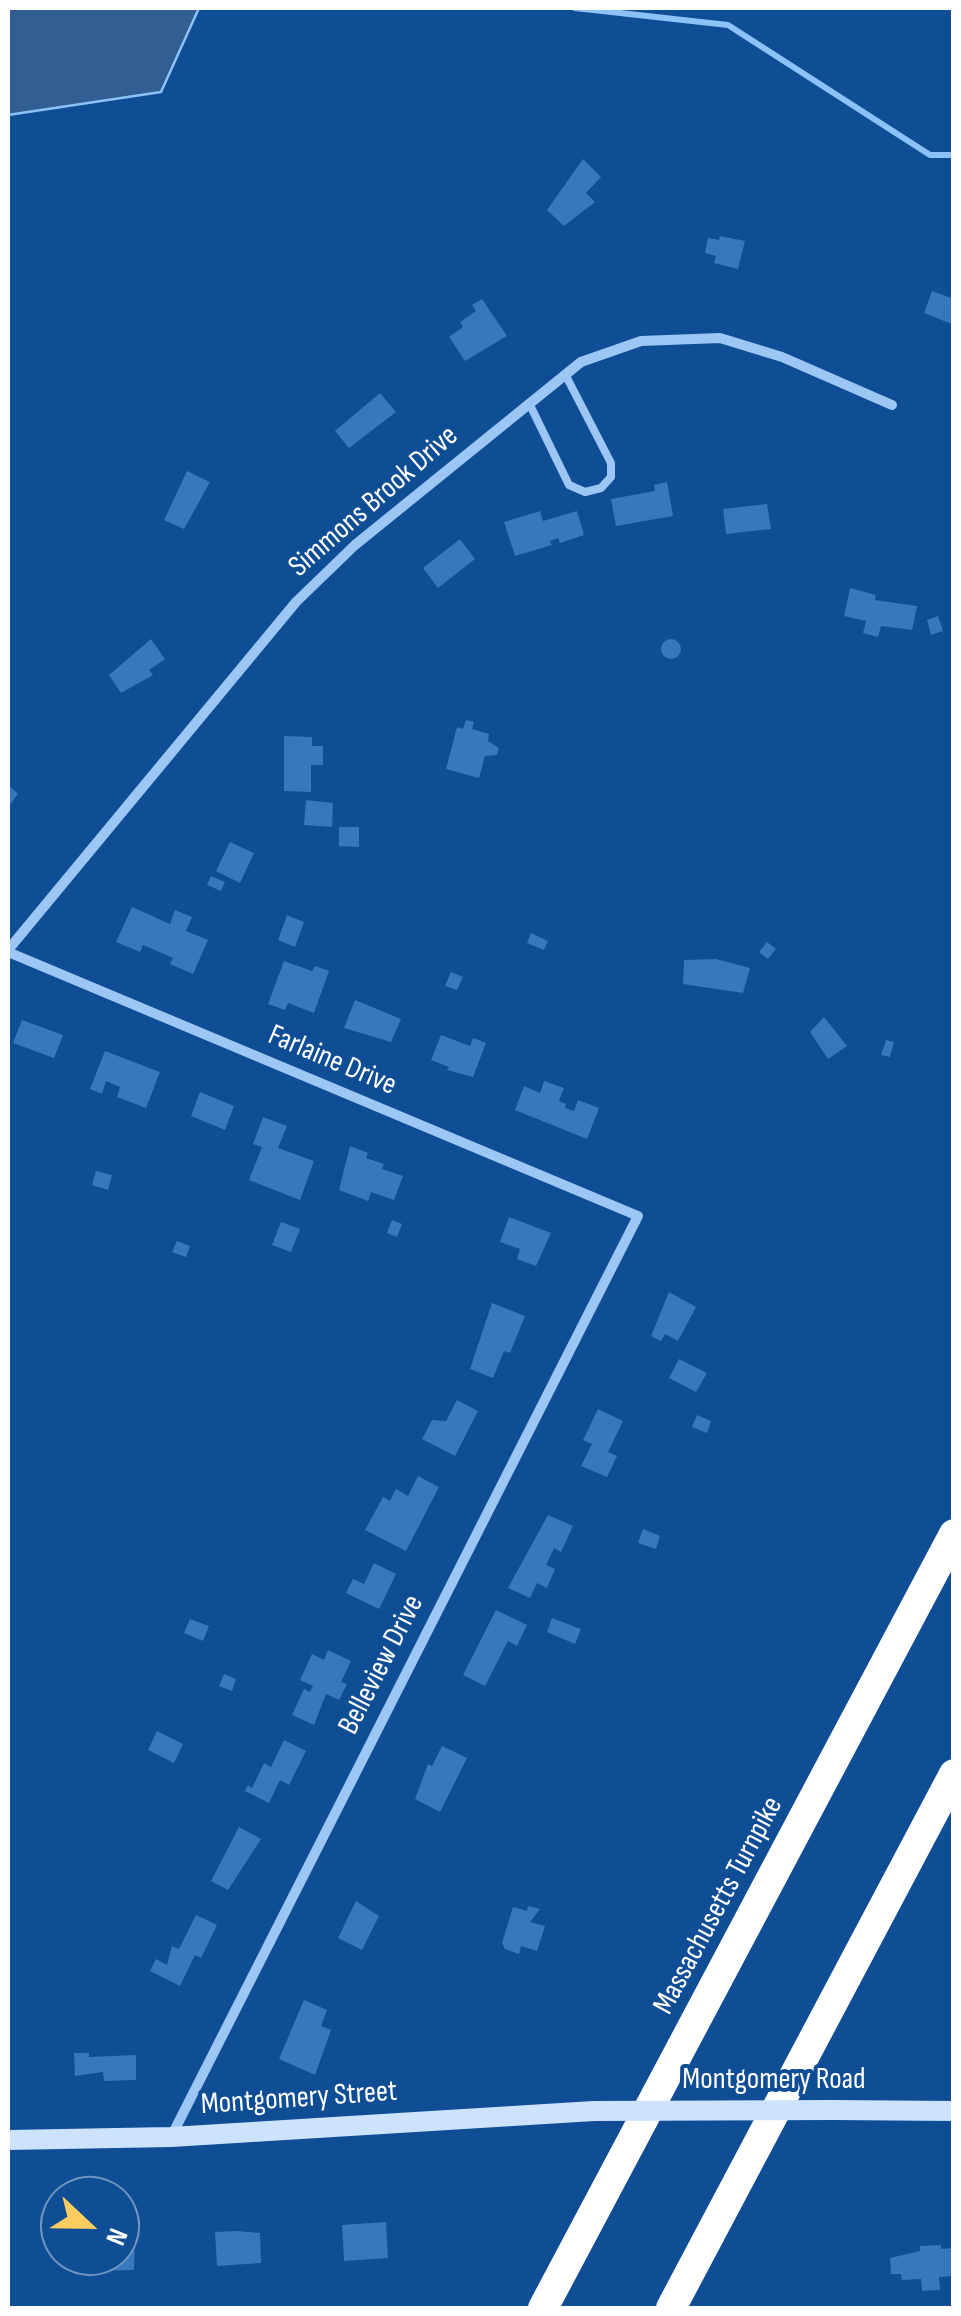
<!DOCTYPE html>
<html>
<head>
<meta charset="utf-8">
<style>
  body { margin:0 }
  #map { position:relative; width:961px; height:2316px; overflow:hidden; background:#0f4d94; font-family:"Sofia Sans Condensed",sans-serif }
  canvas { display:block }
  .frame { position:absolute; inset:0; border:10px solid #fff; pointer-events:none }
  .north { position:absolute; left:40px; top:2176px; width:100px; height:100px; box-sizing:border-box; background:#0f4d94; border:2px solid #6f94bf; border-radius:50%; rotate:112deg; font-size:28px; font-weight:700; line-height:40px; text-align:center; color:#fff }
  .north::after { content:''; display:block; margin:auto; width:35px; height:45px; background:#ffcc5f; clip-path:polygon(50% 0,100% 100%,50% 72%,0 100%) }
</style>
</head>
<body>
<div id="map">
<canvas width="961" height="2316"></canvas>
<div class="frame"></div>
<div class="north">N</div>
</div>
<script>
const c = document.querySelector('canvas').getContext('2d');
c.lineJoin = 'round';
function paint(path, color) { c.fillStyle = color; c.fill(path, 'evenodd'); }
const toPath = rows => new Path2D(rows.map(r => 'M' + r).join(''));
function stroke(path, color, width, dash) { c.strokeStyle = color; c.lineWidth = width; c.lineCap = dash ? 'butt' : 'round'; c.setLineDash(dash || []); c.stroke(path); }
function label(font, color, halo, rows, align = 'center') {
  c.font = font + ' "Sofia Sans Condensed",sans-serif'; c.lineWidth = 8; c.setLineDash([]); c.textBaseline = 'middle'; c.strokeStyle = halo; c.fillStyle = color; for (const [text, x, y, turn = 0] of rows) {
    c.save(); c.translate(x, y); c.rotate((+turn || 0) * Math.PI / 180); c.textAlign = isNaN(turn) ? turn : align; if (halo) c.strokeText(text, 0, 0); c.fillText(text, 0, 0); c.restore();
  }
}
const water = toPath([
  [8,8,199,8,161,92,8,115,8,8]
]);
paint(water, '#325f93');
stroke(water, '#8dc2f8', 2.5);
stroke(toPath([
  [575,8,728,25,930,155,954,155]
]), '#8dc2f8', 6);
paint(toPath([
  [583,159,601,177,586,193,595,202,564,226,547,210],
  [720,236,745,241,738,269,714,263,716,256,705,253,708,238,719,240],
  [932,291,954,299,954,325,924,313],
  [482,299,507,336,465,361,449,337,463,327,460,322,476,311,472,305],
  [380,393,396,412,349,448,335,431],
  [187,471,210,482,184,529,164,520],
  [667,482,673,516,616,526,611,499,655,491,654,485],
  [767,504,771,529,726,534,723,509],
  [540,511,543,521,577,511,584,535,560,543,558,538,550,541,552,545,515,556,504,522],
  [460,539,475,559,438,588,423,568],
  [850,588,876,595,875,600,917,606,912,630,881,626,878,637,863,633,866,621,844,616],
  [938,616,943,631,931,635,927,620],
  [151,639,165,659,149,670,153,675,121,693,109,675],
  '661 649a10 10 0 1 1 20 0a10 10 0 1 1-20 0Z',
  [466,720,474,722,472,729,489,734,488,741,499,748,497,755,485,756,479,778,446,769,457,727,463,729],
  [284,736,312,737,312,746,323,746,323,765,311,765,311,792,284,791],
  [8,785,18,794,8,807],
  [306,800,333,803,332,827,304,825],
  [339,827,359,827,359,847,339,846],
  [230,842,254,853,240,883,216,871],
  [211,876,225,882,221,891,207,885],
  [132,907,170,924,175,910,192,917,186,931,208,940,193,974,170,964,173,958,143,945,140,952,116,942],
  [287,915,304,922,295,947,278,940],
  [531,933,548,941,544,950,527,943],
  [767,942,776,949,768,959,759,952],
  [716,959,750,968,743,993,683,984,684,960],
  [284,961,312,971,315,966,329,971,314,1013,288,1003,285,1010,268,1004],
  [451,972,463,977,457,990,445,986],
  [355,1000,401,1019,391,1042,344,1028],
  [824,1017,847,1046,828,1059,810,1032],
  [22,1020,63,1035,54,1058,13,1043],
  [441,1035,470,1046,473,1038,486,1043,473,1077,447,1070,449,1067,431,1060],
  [886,1040,894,1042,890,1057,881,1055],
  [105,1051,160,1072,146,1108,117,1097,120,1087,106,1081,102,1094,90,1089],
  [544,1081,564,1088,559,1101,566,1104,565,1108,574,1111,578,1100,599,1108,587,1139,515,1110,524,1086,540,1093],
  [200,1092,234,1106,225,1130,191,1116],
  [263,1117,287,1126,278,1148,314,1161,300,1200,249,1180,262,1147,253,1144],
  [350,1146,368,1153,366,1158,384,1164,382,1169,403,1176,394,1200,371,1192,368,1201,339,1190],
  [96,1171,112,1175,108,1190,92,1185],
  [509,1217,551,1233,536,1266,517,1259,520,1249,500,1242],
  [392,1220,402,1224,397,1237,387,1233],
  [281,1222,300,1229,291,1252,272,1245],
  [177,1241,190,1246,186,1257,172,1252],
  [669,1292,696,1307,678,1341,665,1334,661,1341,651,1336],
  [492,1303,525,1316,510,1353,504,1351,493,1378,470,1369],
  [679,1359,707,1373,696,1392,669,1378],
  [457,1400,478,1411,455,1456,422,1439,432,1420,446,1421],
  [598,1409,623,1421,608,1452,617,1456,607,1477,581,1466,592,1444,583,1440],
  [697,1415,711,1421,707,1433,692,1427],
  [418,1476,439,1487,406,1551,365,1530,383,1497,390,1501,396,1489,408,1496],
  [548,1515,573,1526,561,1552,554,1548,546,1565,555,1569,547,1588,537,1583,530,1598,508,1588],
  [643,1529,660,1536,656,1549,638,1543],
  [374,1563,396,1574,379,1609,346,1593,353,1579,364,1584],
  [496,1610,527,1625,517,1646,508,1641,485,1686,463,1675],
  [552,1618,581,1629,575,1644,547,1632],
  [190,1619,209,1626,203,1641,184,1633],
  [328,1650,351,1661,341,1682,347,1684,339,1700,326,1694,314,1725,292,1715,304,1689,310,1692,313,1686,300,1680,312,1654,324,1660],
  [224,1674,236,1679,232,1691,219,1686],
  [157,1731,183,1744,174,1763,148,1750],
  [284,1740,306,1751,289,1785,280,1780,269,1803,245,1791,248,1785,252,1788,264,1763,271,1767],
  [442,1746,467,1758,440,1812,415,1799,428,1764,432,1766],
  [239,1827,261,1839,228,1890,211,1881],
  [356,1901,379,1916,362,1950,338,1938],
  [528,1906,540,1909,530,1922,545,1926,537,1951,521,1946,519,1954,505,1949,502,1943,513,1907,527,1911],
  [196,1915,217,1925,201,1958,195,1955,180,1986,150,1971,156,1959,167,1965,172,1946,179,1949],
  [304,2000,327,2010,321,2026,331,2030,315,2075,279,2059],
  [74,2053,89,2053,89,2057,136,2055,136,2080,104,2081,103,2072,75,2076],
  [386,2222,388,2258,344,2261,342,2225],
  [120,2226,135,2227,134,2270,91,2271,91,2263,76,2264,76,2256,120,2256],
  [237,2231,260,2233,261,2263,217,2266,215,2232],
  [941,2245,941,2249,953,2248,954,2276,939,2277,940,2290,922,2291,921,2279,902,2280,901,2274,891,2274,890,2258,920,2251,920,2246]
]), '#3777bd');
stroke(toPath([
  [529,403,569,485,585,492,601,488,611,477,611,463,565,374]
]), '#9cc6f4', 8);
stroke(toPath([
  [8,950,296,602,355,545,581,362,641,341,720,338,782,357,892,405],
  [8,952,638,1216,172,2135]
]), '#9cc6f4', 10);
stroke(toPath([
  [832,2110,954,2111],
  [8,2140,171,2137,594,2111]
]), '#cce2fd', 20);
stroke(toPath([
  [543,2308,954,1534],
  [671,2308,954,1774]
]), '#fff', 30);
stroke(toPath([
  [594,2111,832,2110]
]), '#cce2fd', 20);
label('30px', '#fff', '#0f4d94', [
  ["Simmons Brook Drive",374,502,-41],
  ["Farlaine Drive",332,1061,23],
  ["Belleview Drive",382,1665,-63],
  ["Massachusetts Turnpike",719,1906,-62],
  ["Montgomery Road",774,2080],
  ["Montgomery Street",299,2099,-4]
]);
</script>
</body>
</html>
